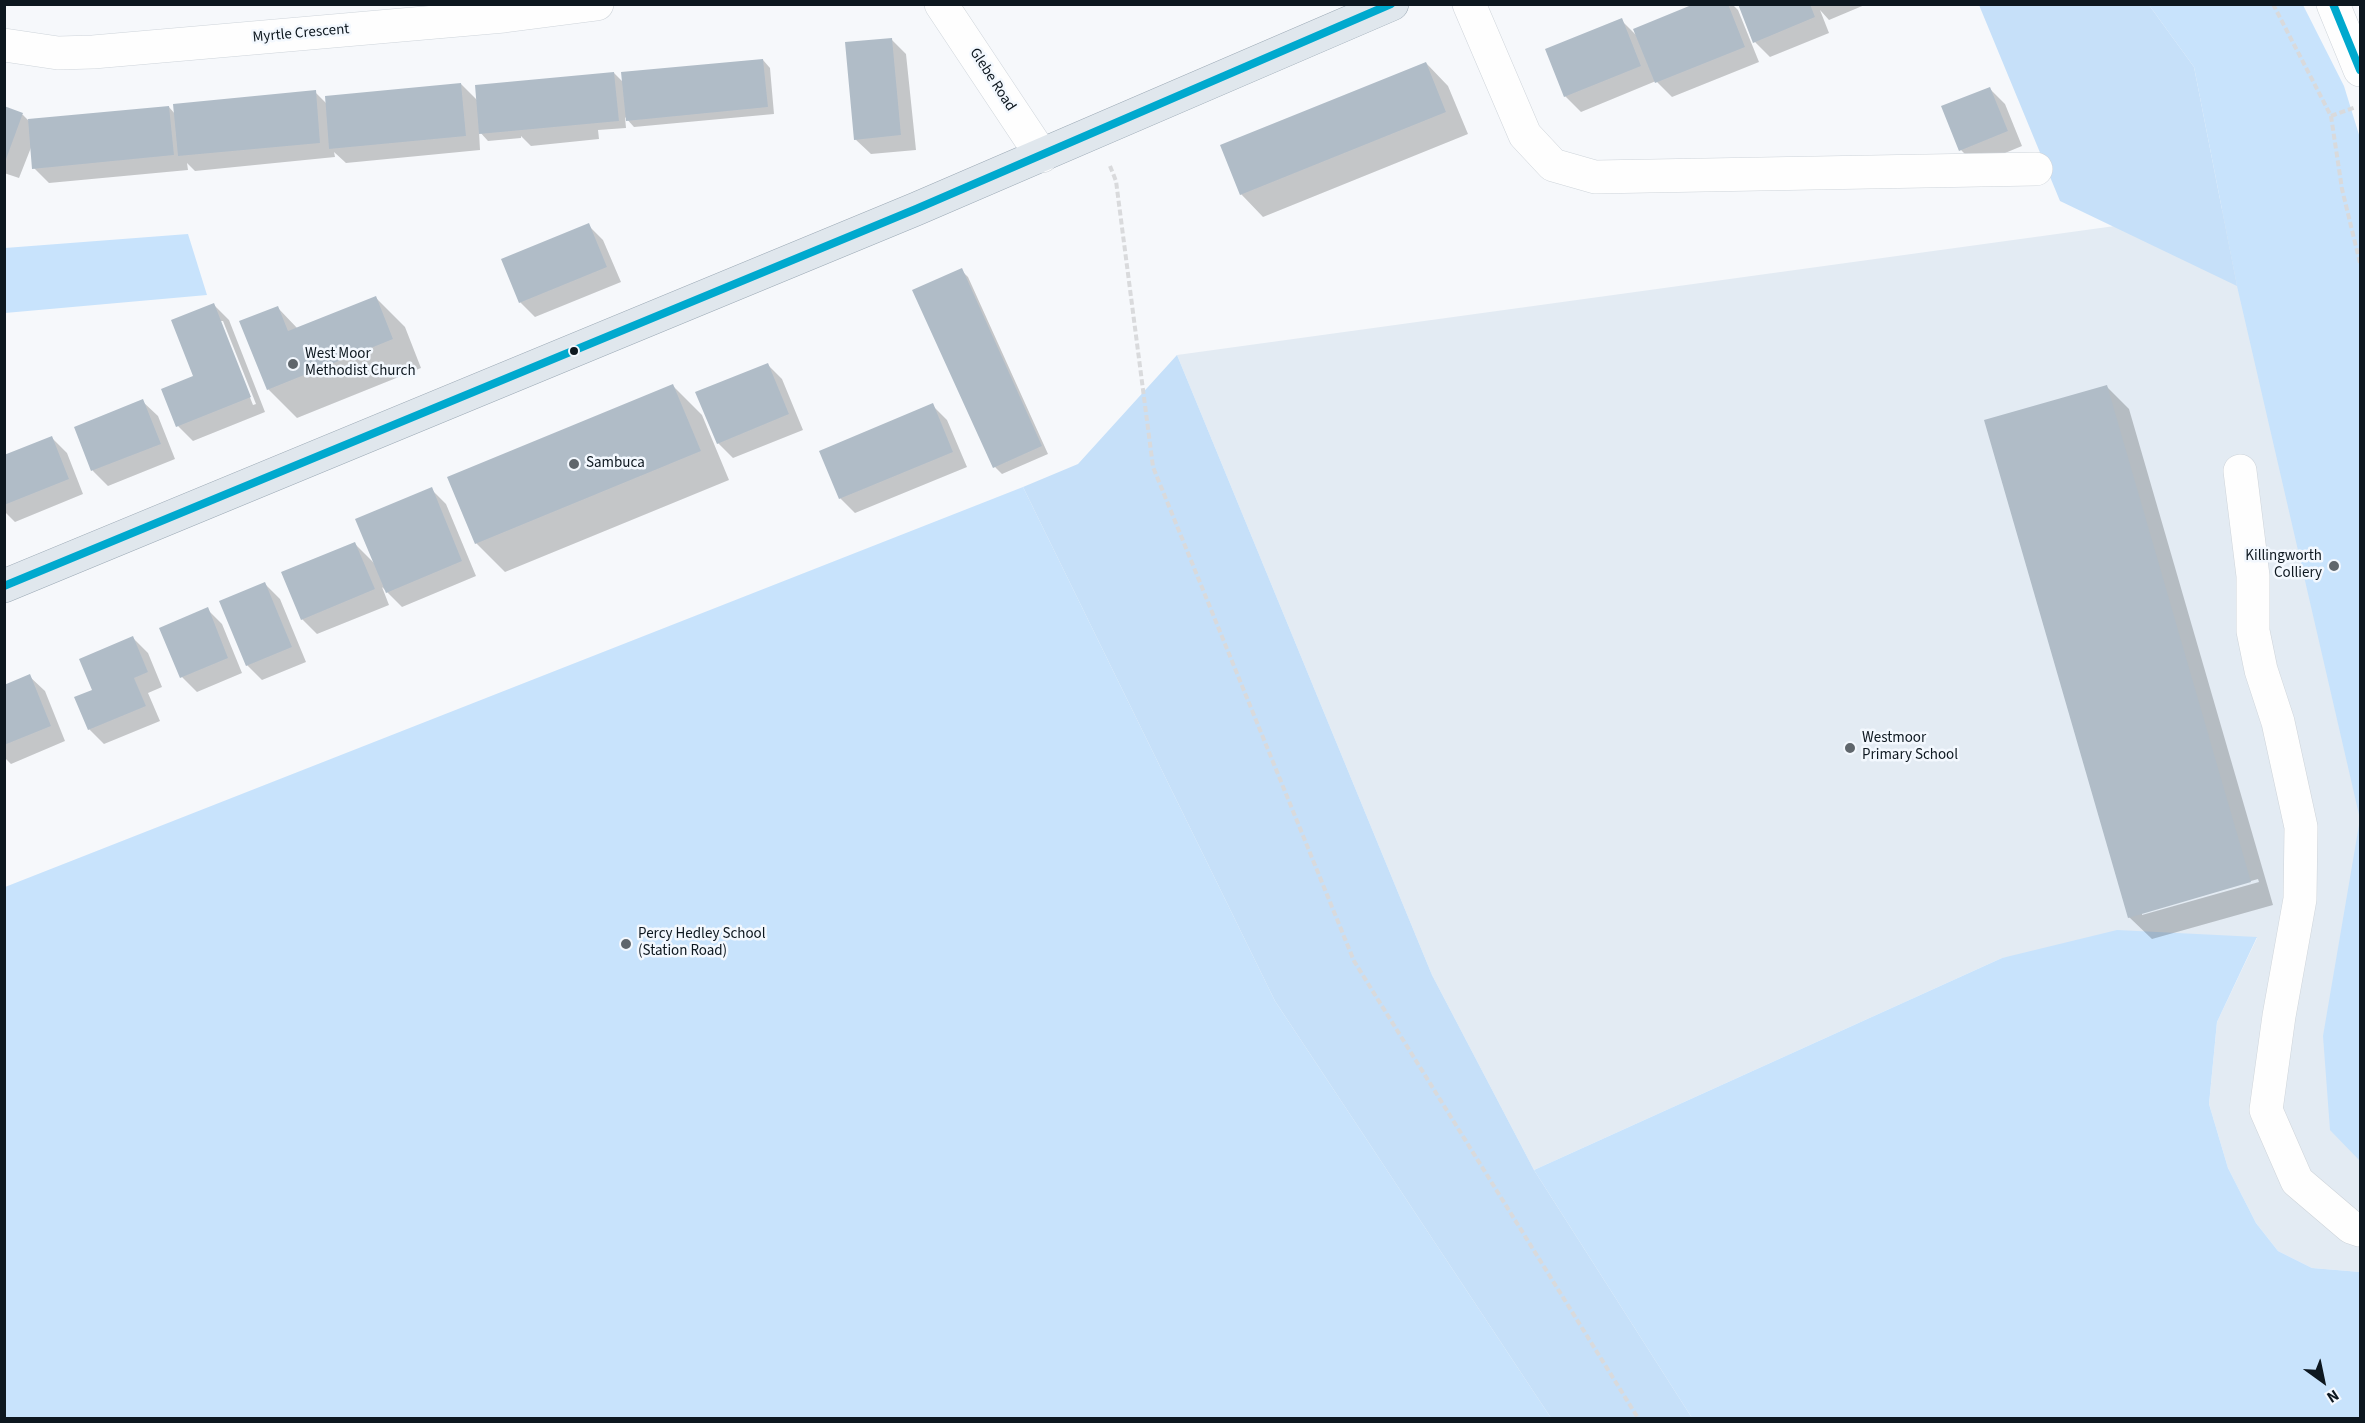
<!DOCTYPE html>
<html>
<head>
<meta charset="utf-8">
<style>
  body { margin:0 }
  #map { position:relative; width:2365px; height:1423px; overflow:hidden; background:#f6f8fb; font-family:"Source Sans 3",sans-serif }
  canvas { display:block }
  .frame { position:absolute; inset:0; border:6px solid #0d171f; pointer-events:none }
  .north { position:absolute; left:2293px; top:1351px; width:60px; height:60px; -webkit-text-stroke:4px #f3f8fe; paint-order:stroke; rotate:147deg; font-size:16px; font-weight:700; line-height:24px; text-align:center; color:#0d171f }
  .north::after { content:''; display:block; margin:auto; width:21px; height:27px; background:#0d171f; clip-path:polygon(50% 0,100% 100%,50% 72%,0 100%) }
</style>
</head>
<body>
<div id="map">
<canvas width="2365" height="1423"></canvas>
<div class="frame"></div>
<div class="north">N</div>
</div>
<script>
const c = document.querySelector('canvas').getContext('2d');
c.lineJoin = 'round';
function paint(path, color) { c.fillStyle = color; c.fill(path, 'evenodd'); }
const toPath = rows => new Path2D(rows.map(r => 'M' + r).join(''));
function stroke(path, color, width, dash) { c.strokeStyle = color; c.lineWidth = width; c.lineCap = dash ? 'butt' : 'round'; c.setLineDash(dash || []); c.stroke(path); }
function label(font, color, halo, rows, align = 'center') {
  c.font = font + ' "Source Sans 3",sans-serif'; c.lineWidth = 5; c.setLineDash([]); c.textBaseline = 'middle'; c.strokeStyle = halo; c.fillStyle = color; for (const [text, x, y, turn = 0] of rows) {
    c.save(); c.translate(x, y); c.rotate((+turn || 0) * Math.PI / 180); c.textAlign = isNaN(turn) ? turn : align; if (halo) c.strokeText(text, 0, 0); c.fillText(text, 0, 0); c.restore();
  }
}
paint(toPath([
  [2275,204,2360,567,2360,1272,2312,1268,2278,1251,2256,1223,2228,1168,2209,1104,2217,1022,2257,938,2002,958,1534,1170,1432,975,1177,355]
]), '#e3ebf3');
paint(toPath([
  [2149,5,2303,5,2344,86,2360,138,2360,1161,2330,1130,2323,1036,2360,819,2237,286,2194,67],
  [188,234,207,295,5,313,5,248],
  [1023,487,1275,1001,1551,1418,5,1418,5,887],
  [2117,930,2257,937,2217,1022,2209,1104,2228,1168,2256,1223,2278,1251,2312,1268,2360,1272,2360,1418,1692,1418,1534,1170,2002,958]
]), '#c8e3fc');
paint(toPath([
  [1979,5,2149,5,2194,67,2237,286,2060,201],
  [1177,355,1432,975,1534,1170,1692,1418,1551,1418,1275,1001,1023,487,1078,464]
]), '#c6e0f9');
paint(toPath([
  [1698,4,1732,4,1738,10,1759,62,1672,97,1656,81,1581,112,1565,96,1547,50,1621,20,1638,37],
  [1740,4,1867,4,1829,20,1820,10,1829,33,1770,57,1755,42],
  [891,39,906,54,916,150,871,154,855,139],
  [763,60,770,68,774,114,634,127,625,117,626,128,598,130,599,139,531,146,521,136,521,138,488,141,479,131,480,150,346,163,334,152,335,157,195,171,187,163,188,170,49,183,34,168,32,145,19,178,4,173,4,108,23,115,29,121,169,107,175,114,315,92,327,104,461,84,478,101,614,73,624,83],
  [1426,63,1448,86,1468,134,1263,217,1241,194],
  [1990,89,2005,104,2022,146,1976,165,1961,150],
  [588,225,603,240,621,282,535,317,520,302],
  [961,270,968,277,1048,454,1002,474,995,467],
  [376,298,405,327,421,368,297,418,268,389,278,308,298,329],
  [214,305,229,320,265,412,193,441,178,426,163,390,195,377],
  [220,321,223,321,256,404,253,405],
  [767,364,782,379,803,430,733,458,718,443],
  [673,386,702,415,729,480,505,572,476,543],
  [2107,387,2129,409,2273,905,2152,939,2129,917],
  [2258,879,2259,882,2142,915,2142,912],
  [142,401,158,416,175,459,108,486,93,471,76,428],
  [932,405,947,420,967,467,855,513,840,498],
  [52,438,67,453,83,494,15,522,4,511,4,457],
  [431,489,446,504,476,576,402,607,382,587,389,605,317,634,302,619,355,544,375,564],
  [265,584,280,599,306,662,262,680,247,665],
  [207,609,222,624,242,673,197,692,182,677,161,629],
  [133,638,148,653,162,687,148,693,160,721,104,744,89,729,94,690],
  [29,676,45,691,65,741,11,764,4,757,4,686]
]), '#0003');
paint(toPath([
  [1694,4,1728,4,1745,47,1655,83,1633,29],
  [1738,4,1810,4,1815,17,1753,43],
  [1622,18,1641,66,1564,97,1545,49],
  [892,38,901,135,854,140,845,42],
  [763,59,768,107,626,121,621,72],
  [1426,62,1446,112,1240,195,1220,145],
  [614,72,619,121,479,134,475,85],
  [461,83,466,136,329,149,325,96],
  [1990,87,2008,131,1959,151,1941,106],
  [316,90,320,143,178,156,173,104],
  [4,106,23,113,5,162,4,162],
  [169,106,174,155,32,169,28,119],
  [589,223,607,267,519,303,501,259],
  [962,268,1042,446,993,468,912,290],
  [376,296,393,339,267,390,239,321,278,306,288,331],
  [214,303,251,397,176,427,161,389,193,376,171,320],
  [768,363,789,414,717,444,695,392],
  [673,384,701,451,475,544,447,477],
  [2107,385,2251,882,2128,918,1984,420],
  [143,399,161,444,91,471,74,427],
  [933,403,953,452,839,499,819,451],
  [52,436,69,479,4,505,4,455],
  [432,487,462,561,386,593,355,519],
  [355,542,375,589,301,620,281,572],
  [265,582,292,647,246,666,219,601],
  [208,607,228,658,180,678,159,628],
  [133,636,148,672,134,678,146,706,88,730,74,697,92,690,79,659],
  [30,674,51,726,4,745,4,685]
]), '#b0bcc7');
const minor = toPath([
  [941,4,1042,156],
  [1469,4,1525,135,1553,165,1595,177,2036,169],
  [2333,4,2360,70],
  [4,45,58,53,93,52,504,16,597,4],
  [2240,471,2253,576,2253,631,2261,670,2278,722,2301,827,2300,899,2279,1016,2266,1110,2297,1181,2351,1227,2360,1230]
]);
const major = toPath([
  [4,586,916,209,1392,4]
]);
stroke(minor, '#ced4da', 34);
stroke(major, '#9aa8b4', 34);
stroke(toPath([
  [2273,4,2331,116,2342,189,2360,263],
  [2331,116,2356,107],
  [1110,166,1116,181,1153,467,1354,961,1638,1418]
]), '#d9dadc', 4, [6, 3]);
stroke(minor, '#fefefe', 33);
stroke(major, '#e0e7ed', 33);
stroke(toPath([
  [2333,4,2360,70],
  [4,586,916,209,1391,4]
]), '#00a9ce', 8);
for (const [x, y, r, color] of [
  [574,351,5,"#0d171f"],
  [293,364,6,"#5f666c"],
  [574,464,6,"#5f666c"],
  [2334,566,6,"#5f666c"],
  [1850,748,6,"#5f666c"],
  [626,944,6,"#5f666c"]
]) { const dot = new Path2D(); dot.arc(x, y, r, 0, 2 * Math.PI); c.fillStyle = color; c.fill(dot); stroke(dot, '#f3f8fe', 2); }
label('15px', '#0d171f', '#f3f8fe', [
  ["Myrtle Crescent",301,34,-5],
  ["Glebe Road",992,80,57]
]);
label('15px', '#0d171f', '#f3f8fe', [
  ["West Moor",305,355],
  ["Methodist Church",305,372],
  ["Sambuca",586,464],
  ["Killingworth",2322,557,"right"],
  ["Colliery",2322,574,"right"],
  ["Westmoor",1862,739],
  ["Primary School",1862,756],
  ["Percy Hedley School",638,935],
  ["(Station Road)",638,952]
], 'left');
</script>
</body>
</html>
